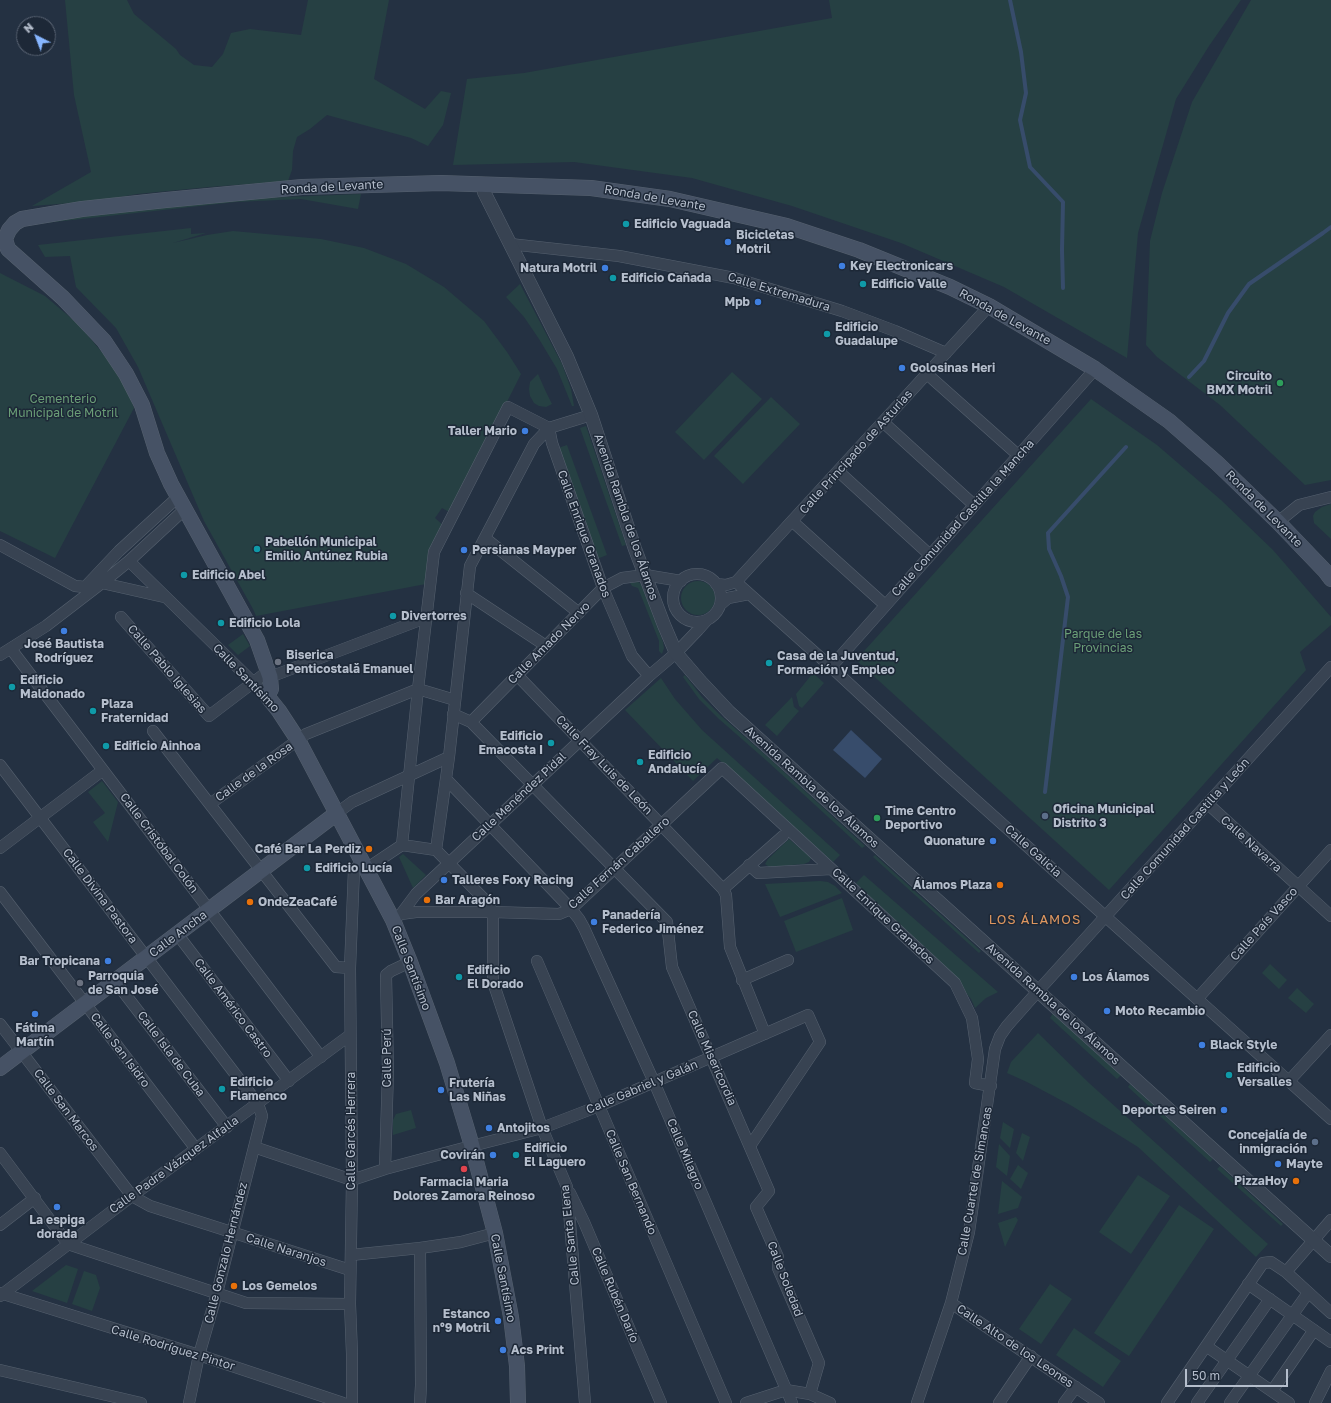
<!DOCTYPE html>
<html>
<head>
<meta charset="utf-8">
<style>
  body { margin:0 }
  #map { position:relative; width:1331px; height:1403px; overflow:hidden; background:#243142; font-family:"Golos Text",sans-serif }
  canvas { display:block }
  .north { position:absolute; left:16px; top:16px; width:40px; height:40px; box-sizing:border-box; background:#1d2837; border:1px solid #5a6473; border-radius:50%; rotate:318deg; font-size:11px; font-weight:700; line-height:16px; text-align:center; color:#b5becc }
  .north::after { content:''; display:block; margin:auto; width:14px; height:18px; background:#87b6ff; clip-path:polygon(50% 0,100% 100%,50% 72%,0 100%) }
  .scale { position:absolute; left:1185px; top:1369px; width:103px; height:18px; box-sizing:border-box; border:2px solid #b5becc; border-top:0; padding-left:5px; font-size:12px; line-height:14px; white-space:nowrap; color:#b5becc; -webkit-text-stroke:3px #1d2837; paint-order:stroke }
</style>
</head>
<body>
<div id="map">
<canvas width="1331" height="1403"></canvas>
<div class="north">N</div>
<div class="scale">50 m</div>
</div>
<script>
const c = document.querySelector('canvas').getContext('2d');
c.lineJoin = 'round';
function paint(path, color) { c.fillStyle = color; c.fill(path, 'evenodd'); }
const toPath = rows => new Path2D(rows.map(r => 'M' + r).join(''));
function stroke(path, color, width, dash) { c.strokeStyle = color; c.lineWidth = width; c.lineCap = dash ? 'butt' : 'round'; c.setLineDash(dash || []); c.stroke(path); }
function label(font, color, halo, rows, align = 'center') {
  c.font = font + ' "Golos Text",sans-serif'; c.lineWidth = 3; c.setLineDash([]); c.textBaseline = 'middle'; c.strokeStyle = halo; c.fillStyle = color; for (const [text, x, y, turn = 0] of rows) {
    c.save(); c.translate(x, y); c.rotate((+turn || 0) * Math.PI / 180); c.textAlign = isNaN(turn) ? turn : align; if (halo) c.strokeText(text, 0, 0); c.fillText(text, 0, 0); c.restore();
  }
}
paint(toPath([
  [65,0,127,0,134,14,176,49,180,55,194,65,212,67,223,54,231,33,250,29,301,35,308,0,389,0,374,79,425,109,441,91,451,93,443,125,428,146,411,138,327,115,310,129,297,137,293,151,292,170,288,181,209,187,137,194,97,201,32,206,91,172,74,95],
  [829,0,1241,0,1209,46,1176,99,1138,233,1127,358,1004,287,901,243,792,206,692,178,574,162,453,165,467,79,524,73,832,18],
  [1251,0,1331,0,1331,480,1305,485,1220,405,1157,357,1146,345,1150,241,1162,193,1192,102],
  [361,194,358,209,301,199,236,202,27,225,27,223,236,199],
  [191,228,191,234,206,233,173,243,207,235,233,231,321,239,364,248,406,264,444,287,484,321,507,352,521,374,451,513,442,508,435,518,444,526,426,584,256,616,253,609,204,521,138,367,116,328,76,287,70,256,45,257,38,245],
  [0,273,45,296,78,324,111,363,125,386,134,408,55,558,0,531],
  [520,284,562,364,571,389,574,406,572,406,557,369,539,339,524,317,506,297],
  [732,372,762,399,704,460,675,432],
  [538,374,546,392,552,404,546,407,539,406,534,403,530,396,529,389,530,382],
  [771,397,800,424,743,484,714,456],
  [1091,399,1157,445,1221,500,1273,550,1331,617,1331,625,1300,652,1306,670,1109,890,856,660],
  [586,426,626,545,622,546,580,428],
  [567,445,607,555,597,559,558,448],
  [1331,504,1331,539,1314,523,1313,516,1315,512,1322,507],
  '681 598a17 17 0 1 1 34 0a17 17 0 1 1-34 0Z',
  [638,582,641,584,663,642,664,648,662,654,659,651,659,641,638,588,632,586,630,583],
  [243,634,250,646,238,655,228,645],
  [813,673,824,683,802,708,799,706,796,694],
  [685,675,702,697,721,716,769,758,865,846,862,848,767,761,719,719,699,699,683,677],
  [661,678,675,699,702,730,840,855,833,862,717,758,693,781,625,710],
  [792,697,794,707,799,711,777,736,765,725],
  [102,781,118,802,108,842,93,822,105,813,88,792],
  [789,839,808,855,811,858,809,862,804,864,769,867,765,864,768,859],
  [403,854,426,875,413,888,399,857],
  [875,855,981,951,979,953,873,857],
  [864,875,998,992,986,998,975,1008,971,999,956,980,856,883],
  [820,881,828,882,835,886,842,893,780,917,765,884],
  [842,898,853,930,796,952,784,921],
  [1270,964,1287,980,1279,989,1262,973],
  [1297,988,1314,1004,1306,1013,1288,998],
  [1053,1013,1121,1075,1117,1079,1050,1018],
  [1038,1033,1089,1083,1268,1244,1256,1257,1138,1147,1072,1106,1027,1082,1007,1073,1011,1062],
  [1130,1084,1213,1159,1210,1162,1128,1087],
  [411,1110,416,1128,393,1135,393,1120,396,1114],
  [1003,1122,1014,1129,1010,1148,1000,1138],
  [1022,1133,1030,1137,1023,1161,1016,1153],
  [999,1144,1010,1156,1007,1176,996,1167],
  [1018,1165,1028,1173,1021,1189,1010,1179],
  [1220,1166,1283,1224,1281,1226,1217,1169],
  [1138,1175,1170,1196,1131,1254,1099,1232],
  [1002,1181,1022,1197,1018,1208,998,1214],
  [1179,1205,1214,1229,1129,1356,1094,1333],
  [1016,1217,1018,1220,1005,1247,998,1223],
  [66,1265,78,1269,67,1303,32,1291],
  [84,1271,96,1275,100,1288,92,1311,72,1304],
  [1050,1284,1072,1299,1041,1344,1019,1329],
  [1074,1328,1121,1361,1103,1387,1056,1355]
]), '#264043');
paint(toPath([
  [851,730,882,759,865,778,833,750]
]), '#374c6b');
stroke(toPath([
  [1010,0,1021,52,1026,93,1020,120,1030,167,1063,202,1062,250,1063,288],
  [1189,377,1204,361,1228,313,1249,284,1323,233,1331,227],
  [1045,792,1068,597,1061,576,1049,549,1048,533,1126,447]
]), '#374c6b', 4);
const minor = toPath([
  [510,244,619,256,734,278,842,311,895,331,946,353],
  [927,374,1018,455],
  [883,422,974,505],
  [549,428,552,443,603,588,632,656,649,676],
  [838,471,930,555],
  [792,521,885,605],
  [1278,522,1299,505,1331,497],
  [485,538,579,613],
  [0,545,75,586,85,587,89,591],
  [129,561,267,696],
  '673 598a24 24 0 1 1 48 0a24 24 0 1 1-48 0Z',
  [736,582,831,667,941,769,1331,1119],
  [102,583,164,597],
  [716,584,726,585,736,582,989,306],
  [85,587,119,551,178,497],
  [466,593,546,646],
  [720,605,728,598,749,594],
  [121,617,209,716,263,675,267,669],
  [11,649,321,1057],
  [0,655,46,626,102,583,129,561,185,509],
  [831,667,1095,369],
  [517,675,723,889,726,895,730,947,765,1034],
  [270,677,428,617],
  [453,714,471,722,667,922,672,967,769,1191,756,1207,778,1257,778,1268,819,1363,810,1394],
  [471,722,603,588,622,578,645,575,681,581],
  [153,731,336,967,350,968],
  [0,765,258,1104,262,1116,217,1293,199,1355,189,1403],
  [446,779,571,909,579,919,584,928,654,1082,792,1403],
  [210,804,306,734,418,689,455,700],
  [1208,804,1331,916],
  [337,813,352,802,449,757],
  [402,845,436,850],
  [0,848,103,770],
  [749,865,758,873,831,869],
  [366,869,402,845,418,689,434,552,508,407,549,428],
  [723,889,783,836],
  [0,892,196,1149],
  [401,914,416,912,493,912,559,914,571,909,722,768,955,983,972,1018,978,1059,975,1083,991,1086],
  [398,916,401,914,416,894,649,676,676,653,698,630,706,621],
  [178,935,289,1081],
  [537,961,726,1403],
  [742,980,788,960],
  [115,981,227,1127],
  [1198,998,1331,850],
  [0,1024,132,1196,150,1206,350,1270],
  [1289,1081,1331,1035],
  [254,1147,352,1180,385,1169,460,1149,542,1128,599,1106,808,1015,820,1042,750,1146],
  [0,1153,68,1244,246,1303,350,1304],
  [385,1169,388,1071,386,975,391,971,410,962],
  [570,1193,584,1222,661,1403],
  [0,1225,35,1198],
  [351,1255,420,1248,461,1242,495,1233],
  [1286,1272,1331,1220],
  [1248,1284,1331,1342],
  [0,1293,199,1355,343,1403],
  [0,1296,132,1196,350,1035],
  [951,1303,1099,1403],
  [1206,1346,1289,1403],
  [0,1370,141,1403],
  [1272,1391,1314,1330],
  [352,1403,352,1354,350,1304,352,1180,350,968,354,869,363,864],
  [420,1403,421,1385,420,1248],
  [585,1403,567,1187,542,1128,493,982,493,912,485,900,436,850,449,757,470,566,534,444,549,428,591,415],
  [746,1403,786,1390,810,1394,830,1403],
  [917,1403,951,1303,969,1232,995,1049,1000,1036,1007,1026,1038,991,1331,667],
  [999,1403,1031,1356],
  [1064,1403,1076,1387],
  [1167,1403,1263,1263,1271,1262,1286,1272,1331,1313],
  [1197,1403,1270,1299],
  [1230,1403,1308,1293],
  [1315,1403,1331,1371]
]);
const tertiary = toPath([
  [484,184,484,192,567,357,591,415,635,549,664,625,676,653,700,681,729,712,1331,1256]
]);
const secondary = toPath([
  [0,1068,337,813],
  [518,1403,517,1366,511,1317,495,1233,472,1146,447,1063,410,962,393,920,298,740,279,711,267,696,271,689,270,677,257,640,171,484,157,453,142,405,126,374,104,341,63,298,8,249,5,239,9,230,15,223,22,219,82,209,166,200,302,187,441,183,591,188,670,199,787,226,859,250,950,287,989,306,1095,369,1169,421,1217,463,1278,522,1325,571,1331,579]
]);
stroke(minor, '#56616f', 12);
stroke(tertiary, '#56616f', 14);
stroke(secondary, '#56616f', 16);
stroke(minor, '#384352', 11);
stroke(tertiary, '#384352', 13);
stroke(secondary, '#465265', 15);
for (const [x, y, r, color] of [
  [626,224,4,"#0f9aa8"],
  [728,242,4,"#3f7fe0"],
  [842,266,4,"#3f7fe0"],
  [605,268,4,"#3f7fe0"],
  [613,278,4,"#0f9aa8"],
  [863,284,4,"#0f9aa8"],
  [758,302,4,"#3f7fe0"],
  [827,334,4,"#0f9aa8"],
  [902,368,4,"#3f7fe0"],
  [1280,383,4,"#2e9e5b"],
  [525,431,4,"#3f7fe0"],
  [257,549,4,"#0f9aa8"],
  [464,550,4,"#3f7fe0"],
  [184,575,4,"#0f9aa8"],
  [393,616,4,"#0f9aa8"],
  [221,623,4,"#0f9aa8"],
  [64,631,4,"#3f7fe0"],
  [278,662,4,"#6b7280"],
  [769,663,4,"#0f9aa8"],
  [12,687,4,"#0f9aa8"],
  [93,711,4,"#0f9aa8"],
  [551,743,4,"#0f9aa8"],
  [106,746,4,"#0f9aa8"],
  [640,762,4,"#0f9aa8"],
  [1045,816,4,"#5c6f8a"],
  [877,818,4,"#2e9e5b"],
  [993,841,4,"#3f7fe0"],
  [369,849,4,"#e8710a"],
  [307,868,4,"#0f9aa8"],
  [444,880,4,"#3f7fe0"],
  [1000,885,4,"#e8710a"],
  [427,900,4,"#e8710a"],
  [250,902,4,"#e8710a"],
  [594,922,4,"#3f7fe0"],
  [108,961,4,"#3f7fe0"],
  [459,977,4,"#0f9aa8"],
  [1074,977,4,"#3f7fe0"],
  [80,983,4,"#6b7280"],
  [1107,1011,4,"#3f7fe0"],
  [35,1014,4,"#3f7fe0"],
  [1202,1045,4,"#3f7fe0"],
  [1229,1075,4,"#0f9aa8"],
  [222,1089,4,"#0f9aa8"],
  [441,1090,4,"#3f7fe0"],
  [1224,1110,4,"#3f7fe0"],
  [489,1128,4,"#3f7fe0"],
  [1315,1142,4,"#5c6f8a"],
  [493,1155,4,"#3f7fe0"],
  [516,1155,4,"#0f9aa8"],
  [1278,1164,4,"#3f7fe0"],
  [464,1169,4,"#e0444e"],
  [1296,1181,4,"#e8710a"],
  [57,1207,4,"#3f7fe0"],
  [234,1286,4,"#e8710a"],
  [498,1321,4,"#3f7fe0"],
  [503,1350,4,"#3f7fe0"]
]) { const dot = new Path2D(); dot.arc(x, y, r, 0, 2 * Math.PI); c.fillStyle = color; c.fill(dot); stroke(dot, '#1d2837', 1.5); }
label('12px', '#b5becc', '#1d2837', [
  ["Ronda de Levante",332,187,-3],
  ["Ronda de Levante",655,198,10],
  ["Calle Extremadura",779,292,17],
  ["Ronda de Levante",1005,317,29],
  ["Calle Principado de Asturias",856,452,-48],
  ["Ronda de Levante",1264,509,45],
  ["Avenida Rambla de los Álamos",626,517,71],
  ["Calle Comunidad Castilla la Mancha",963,518,-48],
  ["Calle Enrique Granados",584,534,70],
  ["Calle Amado Nervo",549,643,-45],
  ["Calle Pablo Iglesias",167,669,49],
  ["Calle Santísimo",246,678,46],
  ["Calle Fray Luis de León",604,765,46],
  ["Calle de la Rosa",254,772,-36],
  ["Avenida Rambla de los Álamos",812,787,42],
  ["Calle Menéndez Pidal",519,797,-43],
  ["Calle Comunidad Castilla y León",1185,829,-48],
  ["Calle Cristóbal Colón",159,843,53],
  ["Calle Navarra",1251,844,42],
  ["Calle Galicia",1033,851,42],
  ["Calle Fernán Caballero",619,863,-42],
  ["Calle Divina Pastora",100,896,53],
  ["Calle Enrique Granados",883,916,43],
  ["Calle País Vasco",1264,924,-48],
  ["Calle Ancha",178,934,-37],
  ["Calle Santísimo",411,968,69],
  ["Avenida Rambla de los Álamos",1053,1004,42],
  ["Calle Américo Castro",233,1008,53],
  ["Calle San Isidro",120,1050,53],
  ["Calle Isla de Cuba",171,1054,53],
  ["Calle Perú",387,1058,-90],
  ["Calle Misericordia",712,1058,66],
  ["Calle Gabriel y Galán",642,1087,-23],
  ["Calle San Marcos",66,1110,53],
  ["Calle Garcés Herrera",351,1131,-90],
  ["Calle Milagro",685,1154,67],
  ["Calle Padre Vázquez Alfalla",174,1165,-36],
  ["Calle Cuartel de Simancas",975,1181,-80],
  ["Calle San Bernando",631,1182,67],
  ["Calle Santa Elena",570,1235,-96],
  ["Calle Naranjos",286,1250,18],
  ["Calle Gonzalo Hernández",226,1253,-76],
  ["Calle Santísimo",503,1278,79],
  ["Calle Soledad",785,1279,69],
  ["Calle Rubén Darío",615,1295,67],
  ["Calle Alto de los Leones",1015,1346,34],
  ["Calle Rodríguez Pintor",173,1348,17]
]);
label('bold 12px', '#b5becc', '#1d2837', [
  ["Edificio Vaguada",634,224],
  ["Bicicletas",736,235],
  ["Motril",736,249],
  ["Key Electronicars",850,266],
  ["Natura Motril",597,268,"right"],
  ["Edificio Cañada",621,278],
  ["Edificio Valle",871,284],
  ["Mpb",750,302,"right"],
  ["Edificio",835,327],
  ["Guadalupe",835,341],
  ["Golosinas Heri",910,368],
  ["Circuito",1272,376,"right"],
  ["BMX Motril",1272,390,"right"],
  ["Taller Mario",517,431,"right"],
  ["Pabellón Municipal",265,542],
  ["Emilio Antúnez Rubia",265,556],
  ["Persianas Mayper",472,550],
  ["Edificio Abel",192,575],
  ["Divertorres",401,616],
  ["Edificio Lola",229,623],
  ["José Bautista",64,644,"center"],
  ["Rodríguez",64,658,"center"],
  ["Biserica",286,655],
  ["Penticostală Emanuel",286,669],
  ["Casa de la Juventud,",777,656],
  ["Formación y Empleo",777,670],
  ["Edificio",20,680],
  ["Maldonado",20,694],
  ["Plaza",101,704],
  ["Fraternidad",101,718],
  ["Edificio",543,736,"right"],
  ["Emacosta I",543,750,"right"],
  ["Edificio Ainhoa",114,746],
  ["Edificio",648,755],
  ["Andalucía",648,769],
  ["Oficina Municipal",1053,809],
  ["Distrito 3",1053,823],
  ["Time Centro",885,811],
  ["Deportivo",885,825],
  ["Quonature",985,841,"right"],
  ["Café Bar La Perdiz",361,849,"right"],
  ["Edificio Lucía",315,868],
  ["Talleres Foxy Racing",452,880],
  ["Álamos Plaza",992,885,"right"],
  ["Bar Aragón",435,900],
  ["OndeZeaCafé",258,902],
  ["Panadería",602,915],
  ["Federico Jiménez",602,929],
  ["Bar Tropicana",100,961,"right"],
  ["Edificio",467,970],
  ["El Dorado",467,984],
  ["Parroquia",88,976],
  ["de San José",88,990],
  ["Los Álamos",1082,977],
  ["Moto Recambio",1115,1011],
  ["Fátima",35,1028,"center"],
  ["Martín",35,1042,"center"],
  ["Black Style",1210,1045],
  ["Edificio",1237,1068],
  ["Versalles",1237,1082],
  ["Edificio",230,1082],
  ["Flamenco",230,1096],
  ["Frutería",449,1083],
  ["Las Niñas",449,1097],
  ["Deportes Seiren",1216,1110,"right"],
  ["Antojitos",497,1128],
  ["Concejalía de",1307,1135,"right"],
  ["inmigración",1307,1149,"right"],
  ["Edificio",524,1148],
  ["El Laguero",524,1162],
  ["Covirán",485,1155,"right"],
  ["Mayte",1286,1164],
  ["PizzaHoy",1288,1181,"right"],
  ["Farmacia Maria",464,1182,"center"],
  ["Dolores Zamora Reinoso",464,1196,"center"],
  ["La espiga",57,1220,"center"],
  ["dorada",57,1234,"center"],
  ["Los Gemelos",242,1286],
  ["Estanco",490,1314,"right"],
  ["n°9 Motril",490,1328,"right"],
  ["Acs Print",511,1350]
], 'left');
label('12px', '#6b9f77', '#1d2837', [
  ["Cementerio",63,399],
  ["Municipal de Motril",63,413],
  ["Parque de las",1103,634],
  ["Provincias",1103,648]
]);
c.letterSpacing = '1px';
label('13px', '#dd965f', '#1d2837', [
  ["LOS ÁLAMOS",1035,920]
]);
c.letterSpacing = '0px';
</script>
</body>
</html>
